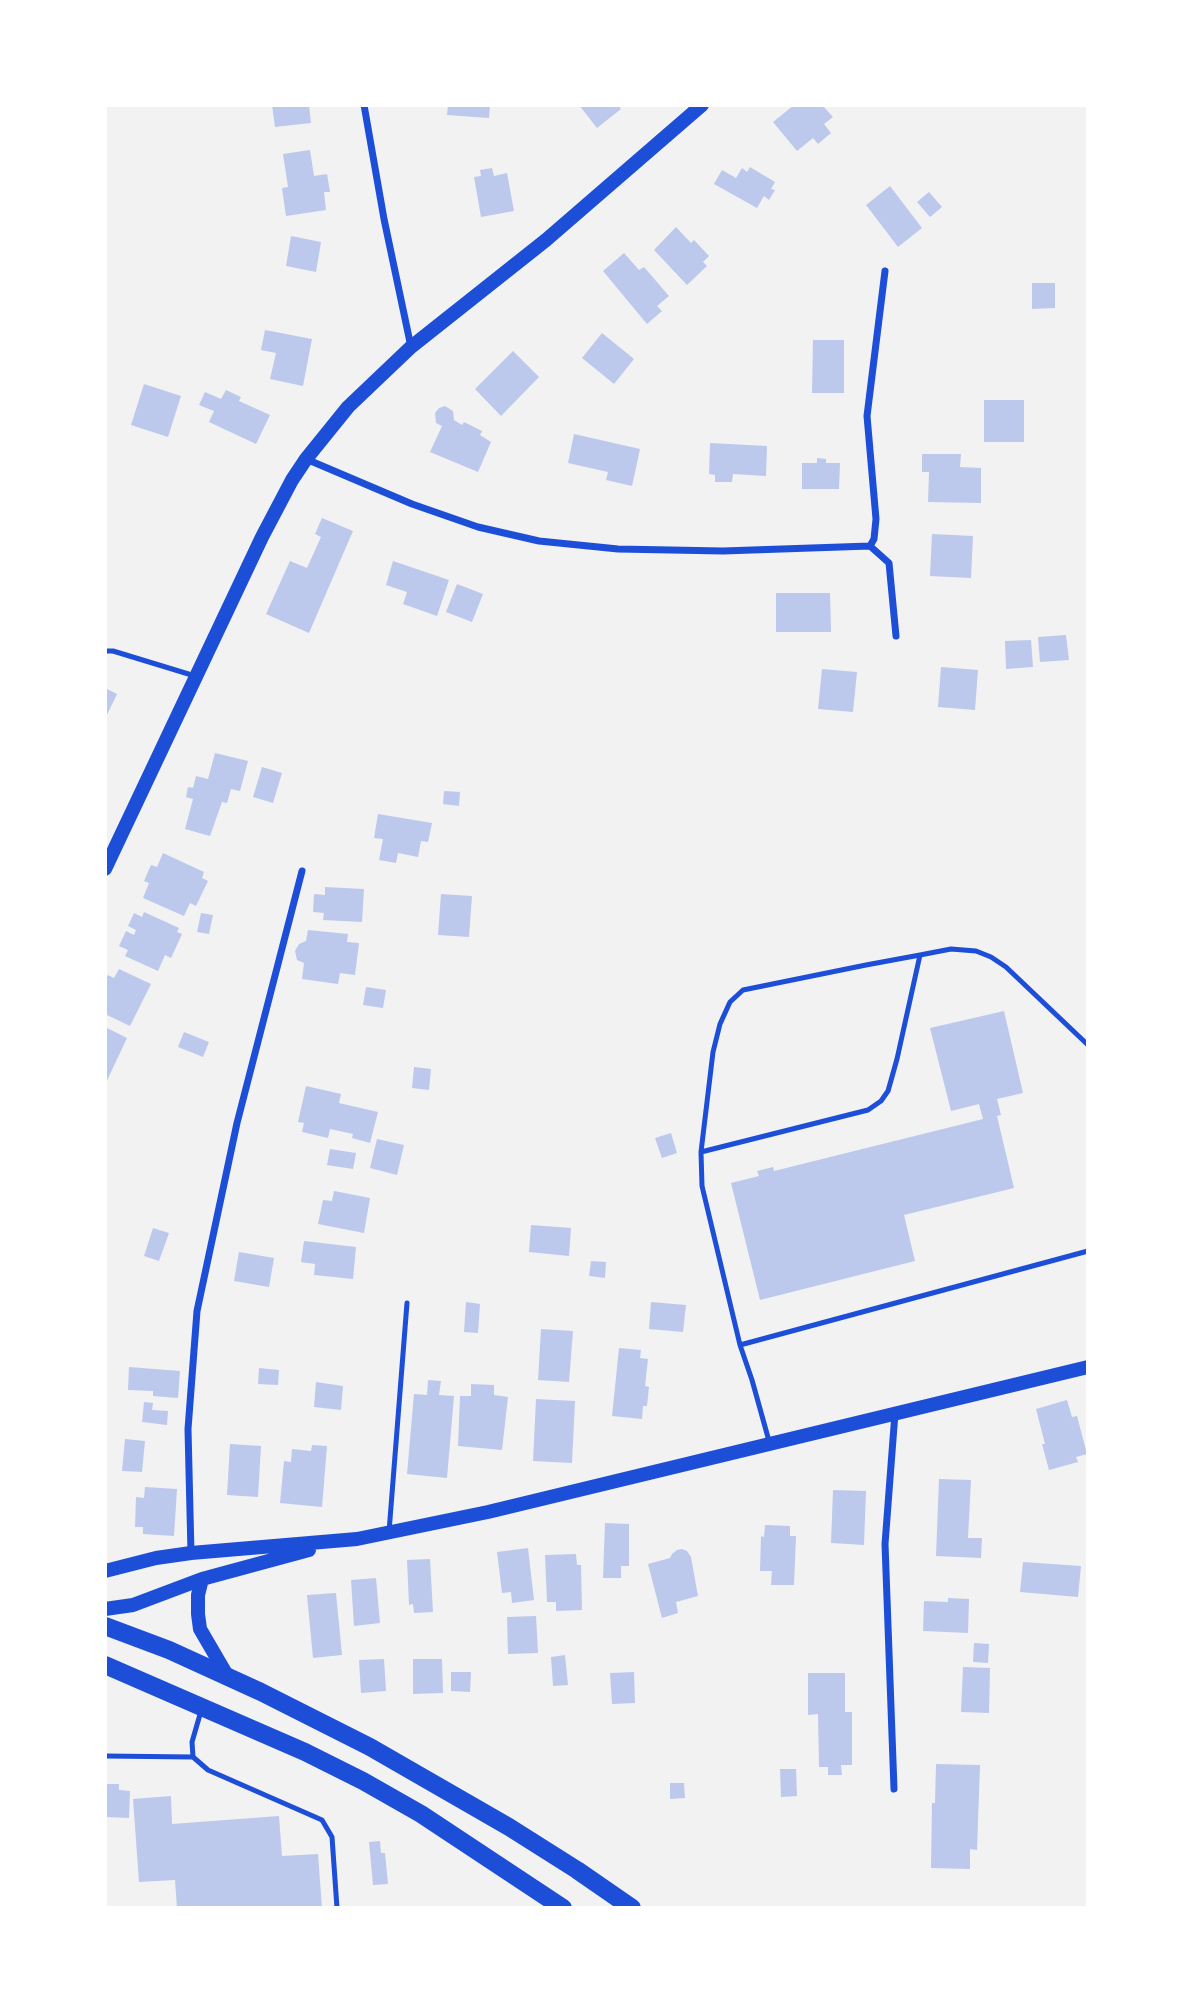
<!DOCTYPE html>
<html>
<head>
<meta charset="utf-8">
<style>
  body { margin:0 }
  #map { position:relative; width:1193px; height:2013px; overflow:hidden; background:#f2f2f2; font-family:Jost,sans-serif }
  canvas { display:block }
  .frame { position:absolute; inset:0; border:107px solid #fff; pointer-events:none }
</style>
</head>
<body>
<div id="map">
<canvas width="1193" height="2013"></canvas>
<div class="frame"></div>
</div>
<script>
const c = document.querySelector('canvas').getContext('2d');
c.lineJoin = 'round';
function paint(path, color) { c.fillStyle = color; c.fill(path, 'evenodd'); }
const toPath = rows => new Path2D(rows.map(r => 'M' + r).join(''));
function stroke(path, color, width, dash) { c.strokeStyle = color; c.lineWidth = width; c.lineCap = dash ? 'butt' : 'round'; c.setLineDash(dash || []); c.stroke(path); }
paint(toPath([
  [272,105,309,105,311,123,275,127],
  [448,105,490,105,489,118,447,115],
  [579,105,618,105,621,109,597,128],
  [794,105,822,105,833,117,824,124,831,133,818,144,813,138,797,151,773,122],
  [310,150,314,176,327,174,330,192,324,192,326,210,286,216,282,188,288,187,283,154],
  [750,167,775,182,771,189,775,190,769,200,764,196,757,208,714,184,722,170,736,178,742,168,747,172],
  [492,168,494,176,507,173,514,211,481,217,474,177,481,176,480,170],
  [890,186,922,228,898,247,866,205],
  [929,192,942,207,930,217,917,202],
  [676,227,691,243,694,240,709,256,703,262,707,266,687,285,654,250],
  [291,236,321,242,316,272,286,266],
  [624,253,639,270,644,267,669,296,657,306,662,311,647,324,603,271],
  [1032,283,1055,283,1055,308,1032,309],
  [265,330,312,339,303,386,270,379,276,353,261,350],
  [602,333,634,359,614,384,582,358],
  [813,340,844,340,844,393,812,393],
  [513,351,539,377,501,416,475,389],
  [144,384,181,396,168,437,131,425],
  [226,390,241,397,239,401,270,415,256,444,209,422,214,411,199,405,205,392,221,399],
  [984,400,1024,400,1024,442,984,442],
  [445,406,453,411,454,420,462,425,464,422,482,431,480,435,491,442,478,472,430,452,442,426,436,423,435,413,439,408],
  [574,434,640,449,632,486,606,480,608,472,568,463],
  [710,443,767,446,766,476,733,474,732,482,715,482,715,475,709,474],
  [922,454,961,454,960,467,981,468,981,503,928,502,929,472,922,472],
  [817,458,826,459,826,463,840,463,839,489,802,489,802,463,817,463],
  [322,518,353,531,309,633,266,614,290,561,307,568,321,537,315,534],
  [932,534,973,536,971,578,930,576],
  [393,561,449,580,437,616,403,604,407,592,386,585],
  [457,584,483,594,472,622,446,612],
  [776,593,830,593,831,632,776,632],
  [1066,635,1069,660,1040,662,1038,637],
  [1031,640,1033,667,1006,669,1005,641],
  [941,667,978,670,975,710,938,707],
  [822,669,857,672,853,712,818,709],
  [105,688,117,694,105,719],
  [215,753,248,761,240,791,231,789,227,803,222,802,210,836,185,829,193,799,186,797,188,787,193,788,196,776,208,779],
  [262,767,282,773,273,803,253,797],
  [444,791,460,792,459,806,443,804],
  [378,814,432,823,428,842,421,841,418,857,398,853,396,863,379,860,383,839,374,838],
  [163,853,204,872,202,878,208,881,196,906,190,903,184,916,143,898,149,883,144,881,151,865,157,867],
  [325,887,364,889,362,922,323,920,324,913,313,912,314,894,325,895],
  [441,894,472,896,469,937,438,935],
  [144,912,179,928,177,932,182,934,171,958,165,955,158,971,125,956,128,950,119,946,126,931,134,935,136,930,128,926,134,913,142,917],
  [201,913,213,915,209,934,197,932],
  [308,930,348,934,347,942,359,943,355,975,340,973,338,984,302,979,304,963,297,960,295,951,299,944,306,941],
  [119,969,151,984,130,1026,105,1014,105,981,108,975,114,978],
  [366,987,386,990,383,1008,363,1005],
  [1004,1011,1023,1093,997,1099,1001,1115,997,1116,1014,1188,904,1215,915,1261,760,1300,731,1183,759,1176,757,1171,773,1167,774,1171,983,1119,979,1104,951,1111,930,1028],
  [105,1027,127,1038,105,1085],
  [184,1032,209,1042,203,1057,178,1047],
  [414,1067,431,1069,429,1090,412,1088],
  [306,1086,341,1094,339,1103,378,1112,370,1143,352,1138,353,1134,330,1129,328,1138,302,1132,304,1123,298,1122],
  [671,1133,677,1153,662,1158,655,1138],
  [377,1139,404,1145,397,1175,370,1168],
  [330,1149,356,1153,353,1169,327,1165],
  [334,1191,370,1198,364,1233,318,1224,323,1200,332,1201],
  [531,1225,571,1228,569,1256,529,1252],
  [153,1228,169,1233,159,1261,144,1256],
  [304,1241,356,1247,353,1279,314,1275,315,1264,301,1262],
  [239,1252,274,1258,269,1287,234,1281],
  [591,1261,606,1262,605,1278,589,1276],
  [466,1302,480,1304,478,1333,464,1332],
  [651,1302,686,1305,683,1332,649,1329],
  [541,1329,573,1331,569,1382,538,1380],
  [619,1348,641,1350,640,1358,648,1359,645,1386,649,1387,647,1406,643,1406,642,1419,612,1416],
  [129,1367,180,1371,178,1398,153,1396,153,1391,128,1390],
  [259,1368,279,1370,278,1385,258,1384],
  [428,1380,441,1381,439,1395,454,1396,447,1478,407,1474,414,1394,427,1395],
  [316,1382,343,1386,341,1410,314,1407],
  [471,1384,494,1385,494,1395,508,1397,502,1450,458,1446,460,1396,471,1396],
  [536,1399,575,1401,572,1463,533,1461],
  [1067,1400,1072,1417,1077,1416,1087,1454,1076,1457,1078,1462,1049,1470,1042,1444,1045,1444,1036,1409],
  [144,1402,153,1403,152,1410,168,1411,167,1425,142,1422],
  [125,1439,145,1441,142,1472,122,1471],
  [230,1444,261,1446,258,1497,227,1495],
  [312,1445,327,1446,322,1507,280,1503,284,1461,291,1462,292,1449,311,1451],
  [939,1479,971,1480,968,1538,982,1538,981,1558,936,1556],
  [145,1487,177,1489,174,1536,143,1534,143,1527,135,1527,136,1497,144,1498],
  [833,1490,866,1491,864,1545,831,1543],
  [605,1523,629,1524,629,1566,621,1566,621,1578,603,1578],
  [765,1525,790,1526,790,1536,796,1536,794,1585,771,1585,772,1571,760,1571,761,1536,764,1537],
  [528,1548,534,1600,512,1603,511,1592,502,1593,497,1552],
  [682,1549,687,1551,691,1557,698,1596,676,1602,678,1613,662,1618,648,1564,670,1558,672,1554,677,1550],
  [576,1554,577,1565,581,1565,582,1610,556,1611,556,1602,547,1602,545,1555],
  [430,1559,433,1612,414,1613,413,1604,409,1605,407,1560],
  [1023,1562,1081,1566,1078,1597,1020,1592],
  [376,1578,380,1623,354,1626,351,1580],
  [336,1593,342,1655,313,1658,307,1595],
  [948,1598,969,1599,968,1633,923,1631,924,1601,948,1602],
  [536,1616,538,1653,508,1654,507,1617],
  [974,1643,989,1644,988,1663,973,1662],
  [565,1655,568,1685,553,1686,551,1657],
  [384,1659,386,1691,361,1693,359,1660],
  [413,1659,442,1659,443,1693,413,1694],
  [963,1667,990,1668,989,1713,961,1712],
  [451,1672,471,1672,470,1692,451,1691],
  [634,1672,635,1703,612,1704,610,1673],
  [808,1673,845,1673,845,1712,852,1712,852,1765,841,1765,842,1775,828,1775,828,1767,819,1767,818,1714,808,1715],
  [936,1764,980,1765,977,1850,970,1849,970,1869,931,1868,932,1803,935,1803],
  [780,1769,796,1769,797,1796,781,1797],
  [670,1783,684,1783,685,1798,670,1799],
  [105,1784,119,1784,119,1790,130,1791,129,1818,105,1817],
  [171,1796,172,1824,279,1816,282,1856,318,1854,322,1908,177,1908,175,1880,139,1882,133,1799],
  [380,1841,381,1853,385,1853,388,1884,373,1885,369,1842]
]), '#bdc9ec');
stroke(toPath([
  [105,651,113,651,195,676],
  [920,955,897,1059,888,1091,881,1101,868,1110,701,1152,713,1052,720,1024,730,1002,743,990,866,965,920,955,951,949,976,951,991,957,1006,967,1088,1045],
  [701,1152,702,1186,740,1345,752,1380,769,1441],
  [740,1345,1088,1251],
  [389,1532,407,1303],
  [201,1711,192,1742,193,1757,208,1770,322,1820,332,1837,337,1908],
  [105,1756,193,1757]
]), '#1d4ed8', 5);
stroke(toPath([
  [364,105,384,219,411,347],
  [885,271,867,416,876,519,874,539,870,546,889,563,896,636],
  [306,459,412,504,478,527,539,541,618,549,723,551,870,546],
  [191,1553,188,1429,197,1311,237,1123,302,871],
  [894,1789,885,1544,895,1413]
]), '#1d4ed8', 7);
stroke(toPath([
  [105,869,262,537,292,480,306,459,348,407,411,347,546,240,702,105],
  [105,1571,156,1558,191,1553,357,1539,488,1512,1088,1367],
  [202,1579,198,1595,198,1614,200,1629,228,1677],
  [105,1609,133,1605,202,1579,309,1550]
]), '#1d4ed8', 14);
stroke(toPath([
  [105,1626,169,1650,261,1692,370,1747,509,1827,577,1870,632,1908],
  [105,1665,305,1752,363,1781,421,1814,563,1908]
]), '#1d4ed8', 18);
</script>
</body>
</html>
